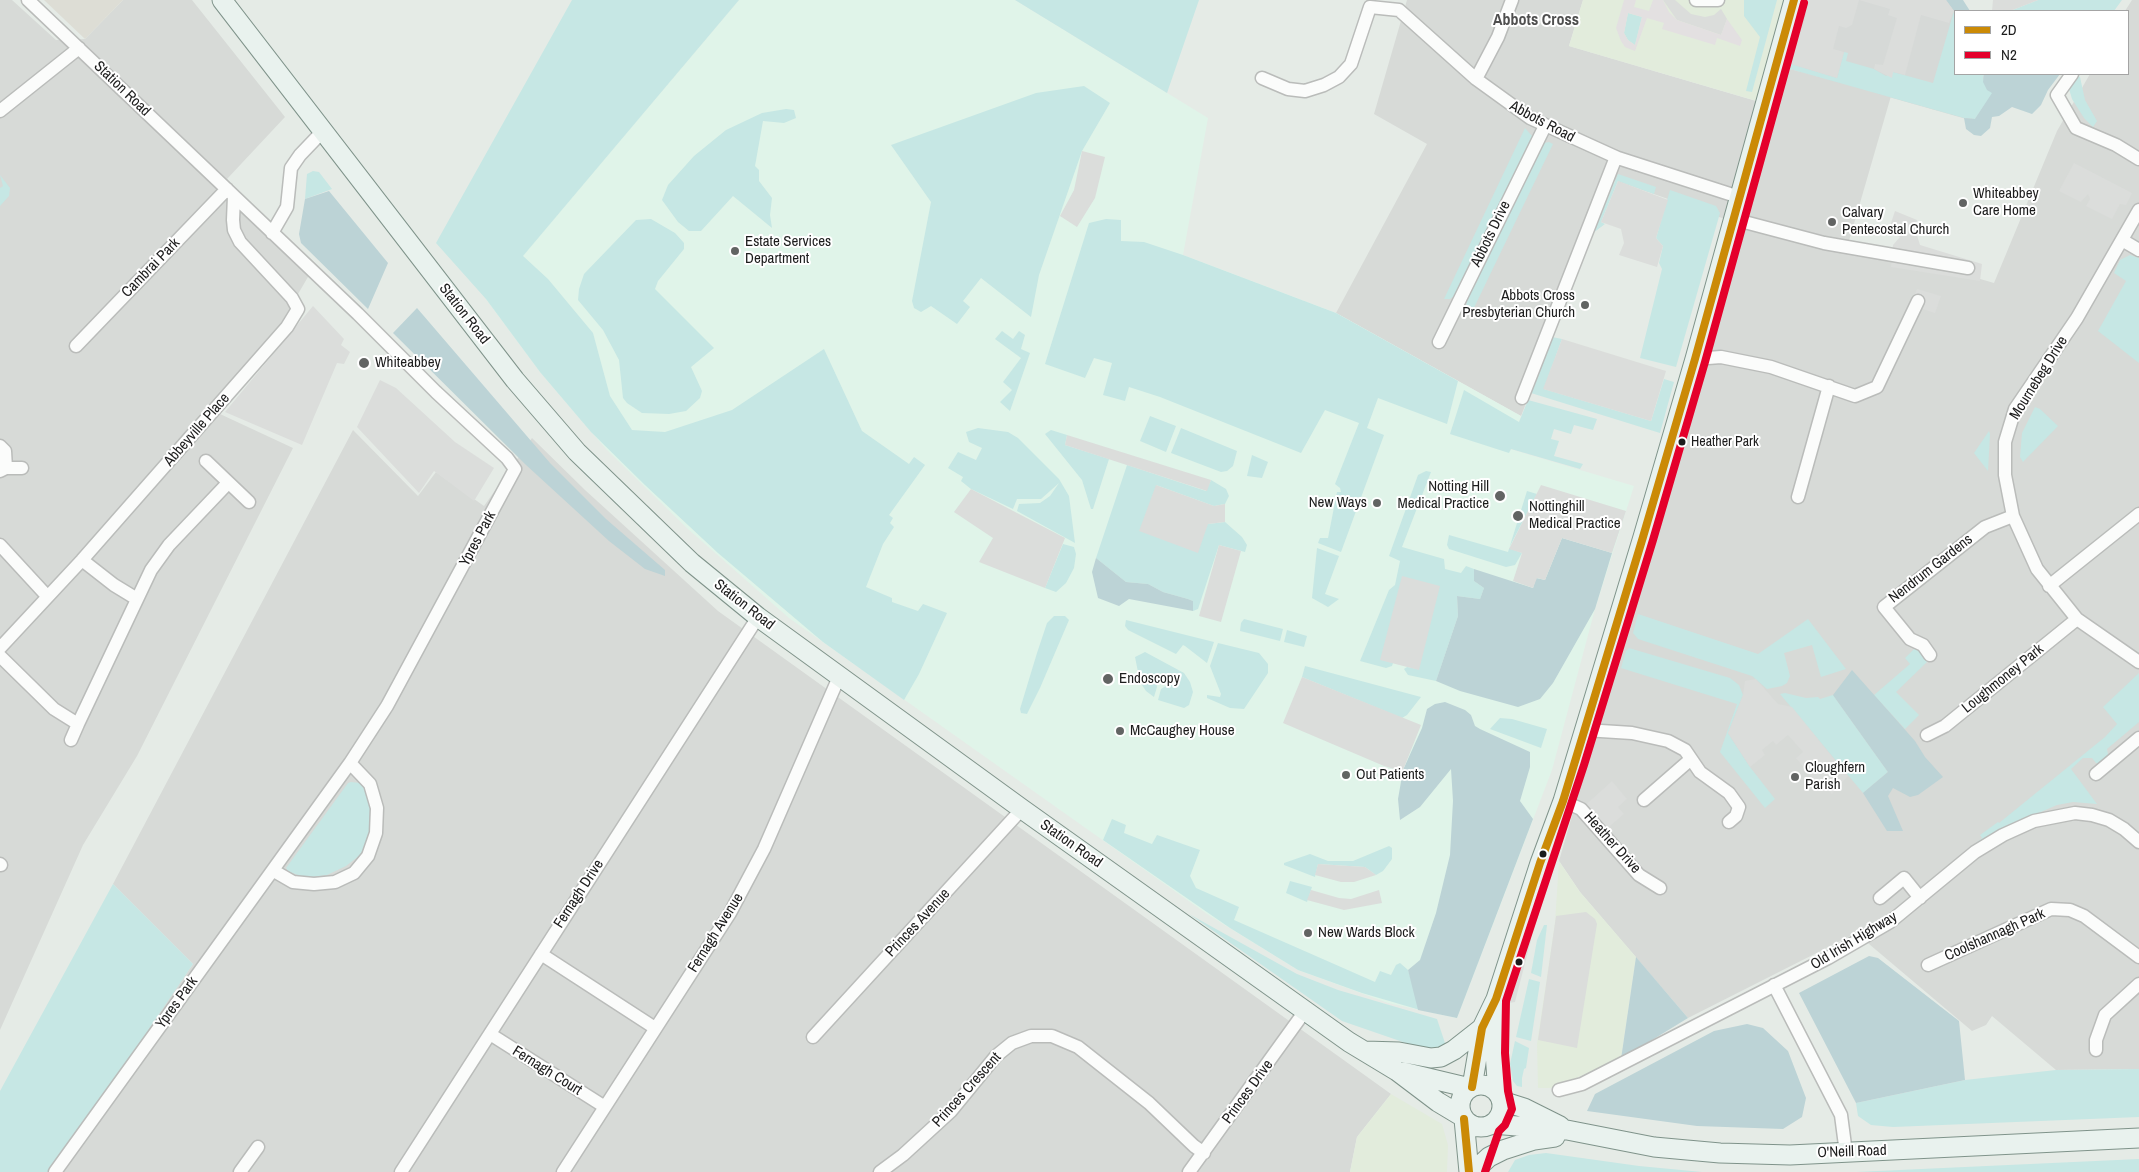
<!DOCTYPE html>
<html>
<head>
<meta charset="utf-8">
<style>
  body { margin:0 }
  #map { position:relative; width:2139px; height:1172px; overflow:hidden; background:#e5ebe6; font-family:"Archivo Narrow",sans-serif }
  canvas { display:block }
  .legend { position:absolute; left:1954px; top:10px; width:175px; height:65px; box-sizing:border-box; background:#fff; border:1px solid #a4a4a4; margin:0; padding:6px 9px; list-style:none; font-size:15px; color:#1c1c1c }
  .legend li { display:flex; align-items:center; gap:10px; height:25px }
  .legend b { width:25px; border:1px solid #a4a4a4 }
</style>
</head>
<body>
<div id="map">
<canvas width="2139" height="1172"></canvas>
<ul class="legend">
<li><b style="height:6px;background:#cb8a06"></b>2D</li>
<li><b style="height:6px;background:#e4002b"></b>N2</li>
</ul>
</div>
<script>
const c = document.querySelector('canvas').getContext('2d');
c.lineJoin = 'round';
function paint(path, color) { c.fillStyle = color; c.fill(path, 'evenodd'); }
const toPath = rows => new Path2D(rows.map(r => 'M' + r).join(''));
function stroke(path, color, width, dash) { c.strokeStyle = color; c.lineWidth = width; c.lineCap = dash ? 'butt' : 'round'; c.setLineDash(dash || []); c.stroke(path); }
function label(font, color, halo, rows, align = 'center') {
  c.font = font + ' "Archivo Narrow",sans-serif'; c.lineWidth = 4; c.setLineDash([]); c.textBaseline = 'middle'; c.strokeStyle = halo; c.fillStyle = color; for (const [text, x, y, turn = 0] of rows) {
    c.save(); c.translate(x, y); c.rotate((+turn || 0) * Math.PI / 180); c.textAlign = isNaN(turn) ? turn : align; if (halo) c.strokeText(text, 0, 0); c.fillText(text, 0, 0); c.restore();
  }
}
paint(toPath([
  [0,0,12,0,56,40,85,39,123,0,192,0,285,117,227,179,276,229,312,270,273,337,220,414,293,448,137,756,83,845,0,1030],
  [1407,0,1583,0,1569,46,1773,106,1790,69,1891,96,1849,241,1994,283,2057,131,2090,74,2128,74,2128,11,2125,11,2132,0,2139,0,2139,1069,2056,1070,1992,1016,1986,1025,1972,1031,1856,933,1688,1018,1580,892,1559,861,1742,225,1614,180,1521,416,1336,313,1427,144,1374,114],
  [353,430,418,496,436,472,484,506,532,438,585,490,718,611,1391,1094,1357,1137,1350,1172,47,1172,193,964,113,884]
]), '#d7dad7');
paint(toPath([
  [1583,0,1807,0,1790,69,1774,106,1569,46],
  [1559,861,1580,892,1636,957,1621,1059,1552,1088,1538,1088,1537,1044,1555,923],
  [1391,1094,1442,1124,1448,1145,1447,1172,1350,1172,1357,1137]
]), '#e2ecdc');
paint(toPath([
  [44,0,123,0,85,39]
]), '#ddddd5');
paint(toPath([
  [739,0,1015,0,1208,118,1183,255,1336,313,1521,416,1510,449,1634,486,1595,609,1552,770,1457,1018,1388,1003,1298,970,1207,914,789,618,688,529,606,449,541,373,486,299]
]), '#e0f4e9');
paint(toPath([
  [1807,0,1958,0,1955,11,1955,74,2007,74,1977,122,1790,69]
]), '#d6d9d7');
paint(toPath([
  [572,0,739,0,523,256,548,279,593,333,610,396,632,430,665,432,732,410,824,349,862,431,909,464,914,457,925,465,889,515,893,518,890,523,894,527,883,544,866,587,892,598,892,602,918,611,923,604,947,613,919,674,904,700,823,642,718,553,645,485,591,432,540,372,486,299,436,243],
  [1015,0,1199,0,1167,93],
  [1744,0,1777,0,1752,92,1746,91,1760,37,1744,16],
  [2038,0,2122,0,2114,11,2010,11],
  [1954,11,1955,74,1984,74,1983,78,1993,93,1975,119,1964,118,1790,69,1791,64,1837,78,1844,52,1848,53,1846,61,1874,69,1886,76,1893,72,1933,83],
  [1628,13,1642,17,1635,45,1628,40,1624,33],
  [2076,74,2080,77,2085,100,2097,121,2093,127,2084,118,2072,99,2069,89],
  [1084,86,1110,103,1082,151,1039,275,1031,317,981,278,963,301,970,307,957,324,931,306,921,312,914,308,912,301,931,202,891,145,1036,93],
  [786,109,794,110,796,118,784,123,763,121,755,166,759,170,759,181,772,198,770,215,772,228,733,196,701,231,689,231,678,222,662,200,668,185,694,156,726,130,762,113],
  [1525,128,1533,137,1463,282,1454,296,1450,299,1444,299],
  [1549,142,1553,144,1471,314,1466,307,1467,297,1536,157,1544,143],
  [313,171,319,172,332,189,305,199,307,174],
  [1618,174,1656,187,1654,194,1618,181,1601,222,1605,224,1593,233],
  [0,175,10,188,9,196,0,206,0,188,3,186],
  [1670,190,1716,206,1720,213,1676,367,1640,358,1662,269,1659,263,1663,246,1656,238],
  [651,219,675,233,684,243,684,249,658,281,655,289,714,348,691,367,702,391,700,398,686,411,669,414,642,413,627,403,623,398,619,360,603,330,578,300,579,289,584,274,636,220],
  [1106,219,1121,220,1121,241,1144,242,1183,255,1336,313,1458,381,1447,424,1378,398,1367,428,1384,435,1341,552,1318,543,1320,538,1328,538,1337,492,1341,492,1340,488,1335,484,1359,423,1325,410,1301,453,1160,397,1129,387,1125,401,1103,395,1112,363,1094,358,1085,378,1045,364,1089,223],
  [2130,255,2139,258,2139,363,2098,331,2126,281,2114,273,2120,260],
  [1002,331,1013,339,1019,331,1025,335,1021,349,1030,353,1010,411,1000,402,1012,390,1003,382,1021,358,995,339],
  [1552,337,1562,339,1544,389,1651,421,1664,379,1674,382,1660,433,1531,393],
  [1464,390,1519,422,1528,400,1597,419,1593,430,1574,425,1571,434,1554,429,1551,439,1559,441,1554,456,1583,464,1580,469,1511,449,1509,453,1450,434],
  [2035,407,2040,409,2058,426,2023,462,2020,457,2022,433],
  [1150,416,1176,426,1166,452,1140,441],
  [978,428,1008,432,1018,438,1059,479,1069,496,1075,543,1017,511,1019,504,1040,503,1050,496,1059,483,1041,499,1017,499,1013,509,971,489,961,481,963,477,948,468,958,452,976,460,982,448,969,442,966,432],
  [1181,428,1237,451,1233,466,1227,471,1221,472,1171,453],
  [1051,430,1067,435,1065,445,1109,459,1093,509,1091,509,1082,480,1045,434],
  [1989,431,1990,434,1988,471,1974,453],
  [1252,455,1268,462,1262,478,1247,476],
  [1127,465,1206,491,1211,480,1226,489,1229,496,1225,504,1214,506,1156,485,1208,524,1225,522,1242,537,1247,545,1245,552,1219,545,1198,609,1193,611,1193,601,1188,599,1163,592,1148,584,1126,582,1096,558],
  [1426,471,1431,472,1402,547,1444,559,1445,569,1461,573,1466,566,1474,569,1474,581,1484,588,1480,599,1457,596,1458,616,1436,681,1408,675,1404,669,1407,667,1419,669,1381,660,1393,663,1392,666,1386,668,1360,661,1389,590,1395,585,1400,561,1389,556,1418,475],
  [1527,491,1537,494,1509,548,1522,553,1515,565,1506,567,1449,549,1447,545,1449,535,1508,552],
  [1063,544,1074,547,1076,554,1074,568,1066,583,1056,592,1045,588],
  [1317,548,1339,556,1325,594,1339,599,1328,607,1312,598],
  [1638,614,1758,654,1808,619,1846,669,1821,677,1812,645,1784,653,1790,676,1787,683,1782,686,1767,689,1752,676,1638,639,1633,633],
  [1054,616,1065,616,1069,620,1040,688,1027,714,1021,713,1020,709,1037,653,1047,623],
  [1244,619,1283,629,1280,641,1240,631,1241,623],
  [1126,620,1214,642,1207,663,1185,646,1183,645,1176,654,1128,630,1125,626],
  [1287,630,1307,636,1304,647,1284,642],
  [1218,643,1259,653,1268,664,1268,673,1244,709,1230,708,1207,698,1207,695,1220,697,1221,694,1210,666],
  [1629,648,1730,678,1739,685,1743,695,1728,733,1750,767,1775,799,1765,808,1720,752,1737,704,1621,668,1626,651],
  [1914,649,1919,650,1927,662,1896,692,1919,715,1905,729,1874,695,1910,664,1905,658],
  [1145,652,1184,673,1190,682,1193,692,1189,705,1184,708,1158,700,1161,689,1169,684,1168,679,1164,675,1159,673,1155,676,1157,687,1154,697,1146,691,1140,682,1135,657],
  [1305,666,1421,697,1407,715,1402,718,1302,677],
  [2139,673,2139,722,2107,749,2109,760,2103,765,2096,763,2092,758,2083,758,2071,769,2097,804,2073,802,2057,805,2020,821,1947,868,1982,838,1980,835,1998,822,1999,823,2105,737,2117,724,2103,707],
  [1785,693,1806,698,1818,697,1820,699,1833,695,1888,772,1863,793,1780,694],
  [1500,718,1512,719,1547,729,1541,748,1490,729],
  [351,782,360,783,367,791,374,817,369,838,360,855,346,866,327,875,305,878,288,871,286,868,348,783],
  [1112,819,1126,825,1124,833,1152,844,1157,835,1200,850,1190,876,1196,888,1239,907,1234,920,1375,982,1380,971,1391,975,1396,965,1400,963,1408,970,1420,1010,1362,993,1298,970,1230,928,1103,840],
  [1389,846,1392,848,1392,859,1383,871,1376,875,1365,867,1318,864,1315,877,1284,865,1284,863,1310,854,1328,861,1353,861],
  [1290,881,1312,887,1307,902,1286,893],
  [113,884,193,964,52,1172,0,1172,0,1091],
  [1189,914,1297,974,1338,990,1437,1019,1447,1049,1429,1051,1342,1021],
  [1544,925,1547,925,1541,977,1531,973,1537,940],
  [1529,979,1540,982,1531,1041,1516,1037],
  [1515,1041,1529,1048,1526,1068,1524,1069,1522,1078,1522,1087,1517,1086,1513,1081,1510,1064],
  [2139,1069,2139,1117,1893,1127,1871,1125,1858,1116,1856,1103,1965,1080,2056,1070],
  [1546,1153,1639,1166,1702,1172,1508,1172,1515,1160,1529,1155],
  [2139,1159,2139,1172,1856,1172]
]), '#c6e7e4');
paint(toPath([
  [1946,0,1963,0,1970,11,1954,11],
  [1984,74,2060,74,2048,90,2041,105,2032,114,2012,107,1999,116,1992,117,1990,128,1981,136,1974,135,1966,129,1964,118,1975,119,1992,93,1987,90,1983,82],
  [329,191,388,263,368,309,301,243,299,234,305,199],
  [417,308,550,463,606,519,665,570,665,576,645,569,609,541,525,464,393,333],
  [1562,538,1612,553,1595,609,1553,683,1540,699,1518,707,1460,691,1436,681,1458,616,1457,596,1480,599,1484,588,1474,581,1474,569,1533,588,1536,578,1545,580],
  [1096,558,1126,582,1148,584,1163,592,1188,599,1193,601,1193,611,1129,599,1119,606,1098,598,1092,572],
  [1852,670,1915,741,1925,757,1943,777,1918,795,1910,797,1893,788,1888,796,1903,831,1887,831,1863,793,1888,772,1833,695],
  [1445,702,1465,710,1471,715,1475,726,1480,729,1530,752,1530,767,1520,801,1533,819,1457,1018,1418,1010,1408,970,1420,960,1436,913,1450,855,1453,801,1451,769,1420,807,1400,820,1398,799,1403,770,1422,728,1427,709,1435,704],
  [1869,956,1878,958,1959,1021,1965,1080,1856,1103,1799,993],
  [1636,957,1688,1018,1621,1059],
  [1747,1024,1763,1028,1788,1051,1806,1098,1802,1117,1783,1129,1697,1126,1587,1111,1595,1094,1714,1031]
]), '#bcd3d6');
paint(toPath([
  [1663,0,1675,0,1691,14,1705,17,1714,15,1721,9,1727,19,1721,35,1677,20],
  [1807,0,1946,0,1954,11,1949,23,1921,15,1905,75,1893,72,1892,78,1874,69,1875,64,1883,65,1897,18,1888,15,1890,9,1859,0,1852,25,1846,28,1839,26,1833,49,1844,52,1837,78,1791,64,1799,28,1802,29,1806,14,1804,13],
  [1993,0,2038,0,2010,11,1992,11],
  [1082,151,1105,157,1095,198,1077,227,1060,216,1074,190],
  [2074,163,2132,193,2126,205,2120,204,2112,219,2086,206,2090,199,2088,194,2081,202,2059,191],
  [1618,181,1668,200,1656,238,1663,246,1657,267,1619,255,1624,243,1621,229,1601,222],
  [1895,211,1917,220,1915,229,1920,245,1982,264,1980,281,1891,267,1893,245,1900,237,1888,232],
  [1917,289,1941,296,1935,313,1911,305],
  [313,306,344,339,341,345,350,352,344,364,337,363,302,445,225,412],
  [1562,339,1666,371,1651,421,1543,389],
  [380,380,396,388,455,442,494,468,474,501,434,471,419,493,357,427],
  [1067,435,1211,480,1207,491,1065,445],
  [1156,485,1214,506,1225,504,1225,522,1208,524,1198,553,1139,531],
  [1541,485,1626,511,1612,553,1562,538,1545,580,1537,578,1533,588,1513,581,1522,553,1509,549],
  [971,489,1065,538,1045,588,979,562,993,538,954,512],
  [1219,545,1241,551,1221,622,1199,616],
  [1402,576,1440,586,1419,670,1380,660],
  [1302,677,1421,725,1403,770,1401,771,1384,766,1283,723],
  [1756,679,1778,704,1792,707,1848,776,1832,794,1822,783,1818,785,1796,758,1803,752,1788,735,1776,745,1773,741,1762,750,1765,755,1750,767,1728,733,1743,695,1745,681],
  [1612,781,1627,799,1618,807,1624,814,1603,832,1581,809],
  [1318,864,1365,867,1376,875,1354,882,1341,882,1315,875],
  [1311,890,1339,898,1351,899,1379,890,1382,903,1344,910,1307,900],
  [1586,912,1595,919,1597,924,1577,1048,1538,1040,1556,916],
  [1528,934,1531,940,1515,1002,1509,1003]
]), '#dbdddb');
paint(toPath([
  [1624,0,1636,0,1634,7,1649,11,1653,0,1663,0,1669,12,1677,20,1721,35,1727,19,1742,40,1740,46,1717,38,1715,45,1662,29,1664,23,1647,18,1635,51,1625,47,1621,41,1616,28],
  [1628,13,1642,17,1635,45,1628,40,1624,33]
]), '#e3e0e1');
const minor = toPath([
  [28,0,358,314,436,392,507,458,515,469,387,706,350,763,55,1172],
  [1696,0,1718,0],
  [2072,74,2057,95,2076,128,2116,145,2139,159],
  [1262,78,1288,89,1305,91,1324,85,1339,77,1351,64,1370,7,1399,10,1476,79,1530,118,1618,158,1739,197],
  [1476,79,1498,37,1512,0],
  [0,111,79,48],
  [2139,210,2077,318,2015,409,2005,442,2005,475,2013,516,2037,569,2077,619,2139,662],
  [1733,219,1824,243,1968,268],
  [272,233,287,207,291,168,300,155,322,132],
  [2122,240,2139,250],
  [1439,342,1545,126],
  [76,346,227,189],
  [1695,359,1721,357,1771,367,1855,396,1877,387,1918,301],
  [1522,398,1616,157],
  [0,446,5,451,6,468],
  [206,461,249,502],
  [0,471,6,468,22,468],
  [1798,497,1829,386],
  [0,545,47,596],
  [82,560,114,585,137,599],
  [2049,586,2139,514],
  [0,648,82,560,287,327,298,309,292,298,240,242,234,230,233,220,234,196],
  [1930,655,1923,645,1910,639,1884,607,1985,527,2013,516],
  [0,656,54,709,78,724,151,570,169,545,228,483],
  [1585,730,1632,733,1668,741,1685,750,1700,772,1729,793,1739,807,1736,816,1729,822],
  [1927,735,1945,726,2077,619],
  [71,740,78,724],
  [2096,774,2139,738],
  [1644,800,1691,759],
  [1563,801,1581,809,1639,875,1660,888],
  [0,864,1,865],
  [274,871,293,882,314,884,335,882,354,873,368,856,376,833,377,808,370,784,350,763],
  [1880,898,1904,878,1920,898],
  [541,954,655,1028],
  [1928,965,2051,909,2070,910,2084,916,2139,957],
  [1774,985,1841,1115,1846,1153],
  [490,1034,605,1107],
  [813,1037,1022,809],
  [2096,1050,2096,1040,2105,1015,2139,984],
  [1559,1090,1582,1084,1828,958,1890,922,1975,852,2003,835,2034,821,2075,813,2092,815,2109,820,2124,829,2139,842],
  [240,1172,258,1147],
  [401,1172,758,617],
  [563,1172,730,913,764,849,839,677],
  [880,1172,903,1155,951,1111,996,1056,1012,1043,1031,1036,1052,1036,1078,1047,1149,1103,1194,1146,1204,1153],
  [1189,1172,1305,1011]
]);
const secondary = toPath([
  [222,0,515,380,577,452,692,563,758,617,1022,809,1349,1042,1397,1071,1438,1102,1463,1117],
  [1496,1005,1495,1053,1498,1093],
  [1365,1051,1399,1052,1431,1058,1441,1057,1454,1050,1482,1028],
  [1403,1072,1470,1088],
  '1460 1106a21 21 0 1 1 42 0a21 21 0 1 1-42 0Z',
  [1472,1087,1482,1028,1496,999,1540,863,1563,801,1643,537,1695,359,1794,0],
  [1502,1101,1524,1108,1560,1126],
  [1464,1119,1469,1172],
  [1492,1124,1567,1130,1654,1147,1720,1153,1790,1155,2139,1138],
  [1476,1169,1489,1157,1503,1150,1534,1140,1555,1137]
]);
stroke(minor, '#babcba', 15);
stroke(secondary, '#7f938a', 21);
stroke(minor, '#fbfcfb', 12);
stroke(secondary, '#e9f2ee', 19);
stroke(toPath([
  [1472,1087,1482,1028,1496,999,1540,863,1563,801,1643,537,1695,359,1794,0],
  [1464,1119,1469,1172]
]), '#cb8a06', 8);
stroke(toPath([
  [1485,1172,1499,1131,1505,1125,1512,1109,1508,1091,1505,1053,1506,1001,1584,765,1653,540,1705,362,1804,3]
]), '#e4002b', 8);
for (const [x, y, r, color] of [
  [1963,203,5,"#626463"],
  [1832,222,5,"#626463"],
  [735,251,5,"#626463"],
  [1585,305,5,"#626463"],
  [364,363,6,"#626463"],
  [1682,442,4.5,"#1c1c1c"],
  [1500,496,6,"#626463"],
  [1377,503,5,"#626463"],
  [1518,516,6,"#626463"],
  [1108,679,6,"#626463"],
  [1120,731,5,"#626463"],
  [1346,775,5,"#626463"],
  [1795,777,5,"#626463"],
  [1543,854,4.5,"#1c1c1c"],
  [1308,933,5,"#626463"],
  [1519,962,4.5,"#1c1c1c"]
]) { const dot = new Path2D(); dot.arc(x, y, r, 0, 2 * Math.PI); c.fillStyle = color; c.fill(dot); stroke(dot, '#fff', 2); }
label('14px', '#1c1c1c', '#fff', [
  ["Heather Park",1691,442]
], 'left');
label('15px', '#1c1c1c', '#fff', [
  ["Station Road",122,89,44],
  ["Abbots Road",1542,122,28],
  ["Abbots Drive",1491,234,-64],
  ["Cambrai Park",151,268,-46],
  ["Station Road",464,314,52],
  ["Mournebeg Drive",2039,378,-58],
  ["Abbeyville Place",197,430,-49],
  ["Ypres Park",478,539,-62],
  ["Nendrum Gardens",1931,569,-38],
  ["Station Road",744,605,38],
  ["Loughmoney Park",2003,679,-39],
  ["Heather Drive",1612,843,48],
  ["Station Road",1071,844,35],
  ["Fernagh Drive",579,894,-57],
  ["Princes Avenue",918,923,-47],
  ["Fernagh Avenue",716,933,-58],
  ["Coolshannagh Park",1995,935,-24],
  ["Old Irish Highway",1854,941,-31],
  ["Ypres Park",177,1003,-54],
  ["Fernagh Court",547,1071,32],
  ["Princes Crescent",967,1090,-48],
  ["Princes Drive",1248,1092,-54],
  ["O'Neill Road",1852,1152,-2]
]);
label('15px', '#1c1c1c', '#fff', [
  ["Whiteabbey",1973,194],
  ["Care Home",1973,211],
  ["Calvary",1842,213],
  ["Pentecostal Church",1842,230],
  ["Estate Services",745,242],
  ["Department",745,259],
  ["Abbots Cross",1575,296,"right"],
  ["Presbyterian Church",1575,313,"right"],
  ["Whiteabbey",375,363],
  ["Notting Hill",1489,487,"right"],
  ["Medical Practice",1489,504,"right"],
  ["New Ways",1367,503,"right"],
  ["Nottinghill",1529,507],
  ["Medical Practice",1529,524],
  ["Endoscopy",1119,679],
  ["McCaughey House",1130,731],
  ["Cloughfern",1805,768],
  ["Parish",1805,785],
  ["Out Patients",1356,775],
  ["New Wards Block",1318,933]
], 'left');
label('bold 16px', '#4f4f4f', '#fff', [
  ["Abbots Cross",1536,21]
]);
</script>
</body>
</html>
